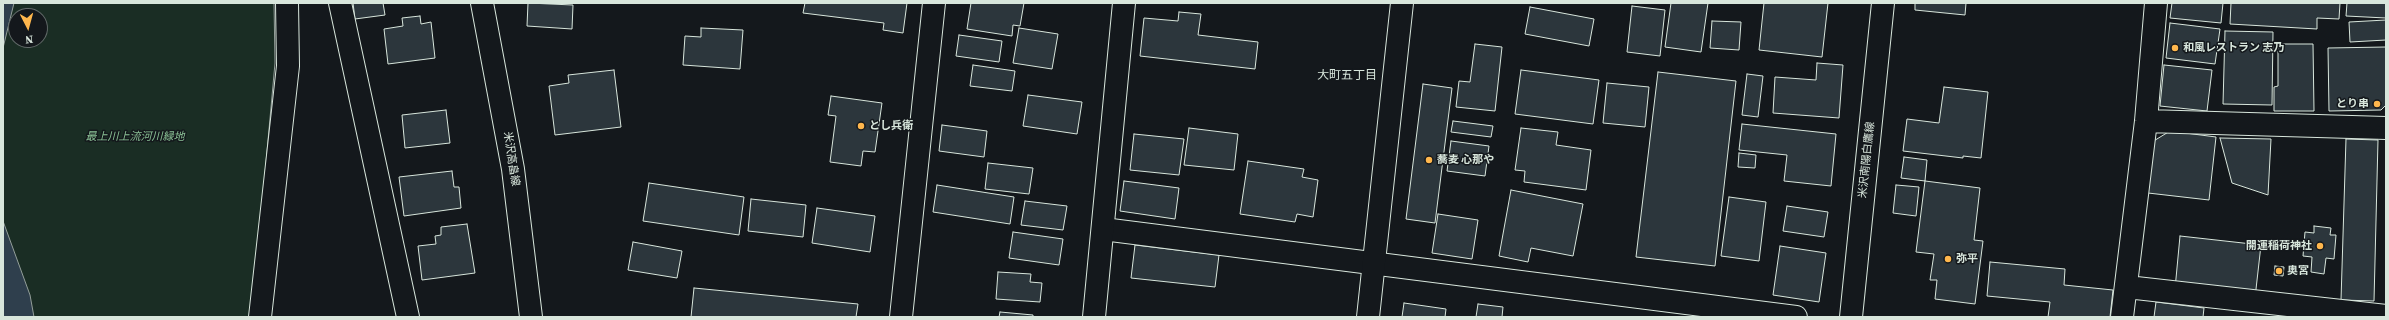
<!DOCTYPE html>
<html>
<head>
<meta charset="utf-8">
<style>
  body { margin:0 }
  #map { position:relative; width:2389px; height:320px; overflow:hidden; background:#14181c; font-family:"Source Serif 4",serif }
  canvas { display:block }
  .frame { position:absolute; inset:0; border:4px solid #d8e6dc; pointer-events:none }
  .north { position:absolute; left:8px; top:8px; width:40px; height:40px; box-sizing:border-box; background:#14181c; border:1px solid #626a69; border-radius:50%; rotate:174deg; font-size:11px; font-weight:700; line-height:16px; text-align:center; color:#d8e6dc }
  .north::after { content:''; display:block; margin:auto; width:14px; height:18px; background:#ffb74d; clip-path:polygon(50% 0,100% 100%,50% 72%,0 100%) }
</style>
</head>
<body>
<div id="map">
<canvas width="2389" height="320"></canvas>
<div class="frame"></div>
<div class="north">N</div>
</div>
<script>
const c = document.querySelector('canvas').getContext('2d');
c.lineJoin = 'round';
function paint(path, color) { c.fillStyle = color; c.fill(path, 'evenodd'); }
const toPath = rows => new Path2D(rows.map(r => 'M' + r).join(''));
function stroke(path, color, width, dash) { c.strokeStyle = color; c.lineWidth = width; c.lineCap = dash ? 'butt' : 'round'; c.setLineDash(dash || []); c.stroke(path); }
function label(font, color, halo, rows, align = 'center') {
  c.font = font + ' "Source Serif 4","Noto Sans JP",serif'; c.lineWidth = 3; c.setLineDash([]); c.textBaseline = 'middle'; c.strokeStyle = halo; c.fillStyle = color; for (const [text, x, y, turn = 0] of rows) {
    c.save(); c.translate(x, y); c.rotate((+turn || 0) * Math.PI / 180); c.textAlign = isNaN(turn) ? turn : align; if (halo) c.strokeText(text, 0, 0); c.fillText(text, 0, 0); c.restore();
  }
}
const green = toPath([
  [3,3,274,3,275,63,252,317,3,317,3,3],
  [16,16,40,16,40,40,16,40,16,16]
]);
paint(green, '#1a2d24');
stroke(green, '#939e99', 1);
const water = toPath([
  [3,3,14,3,3,48,3,3],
  [3,221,30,295,34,317,3,317,3,221]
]);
paint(water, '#2f3f4d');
stroke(water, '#939e99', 1);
const building = toPath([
  [353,3,383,3,385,15,355,19,353,3],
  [528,3,573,5,572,29,527,26,528,3],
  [805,3,907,3,903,33,883,30,884,23,803,13,805,3],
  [971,3,1024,3,1020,26,1013,25,1012,36,967,29,971,3],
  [1671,3,1708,3,1701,52,1665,47,1671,3],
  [1764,3,1828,3,1822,57,1759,50,1764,3],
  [1915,3,1966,3,1965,15,1915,10,1915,3],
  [2172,3,2223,3,2221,23,2170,18,2172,3],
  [2231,3,2340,3,2339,19,2317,18,2317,29,2230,24,2231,3],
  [2347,3,2386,3,2386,18,2346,16,2347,3],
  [1632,6,1665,10,1660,56,1627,52,1632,6],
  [1530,7,1594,19,1589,46,1525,34,1530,7],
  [1179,12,1201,14,1198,35,1258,42,1255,69,1140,56,1144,18,1178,21,1179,12],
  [420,16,421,24,431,22,435,58,388,64,384,29,403,26,402,18,420,16],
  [2386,20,2386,40,2350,42,2349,22,2386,20],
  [1712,21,1741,22,1739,50,1710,48,1712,21],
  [2170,23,2220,29,2215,64,2166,58,2170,23],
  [701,28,743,30,740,69,683,65,685,36,701,37,701,28],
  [1019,28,1058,34,1052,69,1013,63,1019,28],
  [2225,31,2273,32,2272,105,2223,104,2225,31],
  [959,35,1002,41,999,62,956,56,959,35],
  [1475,44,1502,47,1495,111,1456,107,1459,81,1470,82,1475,44],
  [2278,44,2313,44,2314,111,2274,111,2274,87,2278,86,2278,44],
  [2386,47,2386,105,2381,110,2329,111,2328,48,2386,47],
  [1817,63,1843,65,1839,118,1773,113,1775,77,1816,80,1817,63],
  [973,65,1015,71,1012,91,970,86,973,65],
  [2164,65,2212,70,2207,111,2160,106,2164,65],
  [614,70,621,127,555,135,549,86,569,83,568,75,614,70],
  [1521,70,1599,80,1593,124,1515,114,1521,70],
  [1658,72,1736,81,1715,266,1636,257,1658,72],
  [1747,74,1763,76,1758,117,1742,115,1747,74],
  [1607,83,1649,87,1645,127,1603,123,1607,83],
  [1423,84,1452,88,1435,223,1406,219,1423,84],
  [1944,87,1988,92,1981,158,1963,156,1963,158,1903,151,1907,119,1939,123,1944,87],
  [1028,95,1082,102,1077,134,1023,126,1028,95],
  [831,96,882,103,875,152,863,151,861,166,830,162,836,116,828,115,831,96],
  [446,110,450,143,405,148,402,115,446,110],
  [1453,121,1493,126,1491,137,1451,132,1453,121],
  [1742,124,1836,134,1831,186,1784,181,1787,155,1739,150,1742,124],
  [942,125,987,131,984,157,939,151,942,125],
  [1189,128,1238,134,1234,170,1184,165,1189,128],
  [1521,128,1558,132,1556,145,1591,150,1586,190,1524,182,1525,171,1515,170,1521,128],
  [2170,131,2216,137,2209,200,2148,193,2152,142,2170,131],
  [1134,134,1184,139,1179,175,1130,170,1134,134],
  [2220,138,2271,139,2268,195,2232,183,2220,138],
  [2346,139,2378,140,2374,301,2341,300,2346,139],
  [1451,141,1489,146,1485,176,1447,171,1451,141],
  [1739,153,1756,155,1755,168,1738,167,1739,153],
  [1904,157,1927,160,1925,181,1901,178,1904,157],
  [1248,161,1304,169,1302,177,1318,180,1313,217,1297,214,1295,222,1240,214,1248,161],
  [988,163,1033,168,1029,194,985,189,988,163],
  [452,171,454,187,459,187,461,208,404,216,399,177,452,171],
  [1124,181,1179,188,1175,219,1120,211,1124,181],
  [1925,181,1980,188,1974,240,1983,241,1975,304,1935,299,1937,280,1930,280,1934,254,1916,252,1925,181],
  [649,183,744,197,739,235,643,221,649,183],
  [937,185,1014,197,1010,224,933,212,937,185],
  [1896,185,1919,187,1916,216,1893,213,1896,185],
  [1511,190,1583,204,1573,256,1531,248,1528,262,1499,256,1511,190],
  [1729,197,1766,202,1759,261,1721,256,1729,197],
  [751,199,806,205,803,237,748,231,751,199],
  [1025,201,1067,206,1063,230,1021,225,1025,201],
  [1787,206,1828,212,1824,237,1783,231,1787,206],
  [817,208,875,216,870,252,812,243,817,208],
  [1438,214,1478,220,1472,259,1432,253,1438,214],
  [467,224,475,273,422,280,418,246,436,244,435,236,441,235,441,227,467,224],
  [2314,226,2331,228,2330,235,2336,235,2334,259,2326,258,2324,274,2311,272,2312,257,2303,256,2305,232,2314,233,2314,226],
  [1013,232,1063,239,1059,265,1009,258,1013,232],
  [2180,236,2261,245,2255,298,2175,289,2180,236],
  [633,242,682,251,677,278,628,270,633,242],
  [1135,245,1219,255,1215,287,1131,278,1135,245],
  [1780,246,1826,253,1819,302,1773,295,1780,246],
  [1990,262,2065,269,2064,285,2113,290,2110,317,2048,317,2050,302,1987,296,1990,262],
  [2275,266,2284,267,2283,276,2274,275,2275,266],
  [998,272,1031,274,1030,282,1042,283,1040,302,996,299,998,272],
  [694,288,858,304,856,317,691,317,694,288],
  [2156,302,2204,308,2203,317,2154,317,2156,302],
  [1404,303,1446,309,1445,317,1402,317,1404,303],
  [1478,304,1503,307,1502,317,1476,317,1478,304],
  [1000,312,1033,315,1033,317,999,317,1000,312]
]);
paint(building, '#2c363c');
stroke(building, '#d8e6dc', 1);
const minor = toPath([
  [340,3,408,317],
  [2146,121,2386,128],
  [1103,229,1796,317],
  [2127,287,2386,316],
  [260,317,288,66,287,3],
  [2122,317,2146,121,2156,3]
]);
const tertiary = toPath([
  [901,317,934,3],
  [1094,317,1124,3],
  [1368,317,1402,3]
]);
const primary = toPath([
  [482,3,513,169,531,317],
  [1851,317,1883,3]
]);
stroke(minor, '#d8e6dc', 24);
stroke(tertiary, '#d8e6dc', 24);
stroke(primary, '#d8e6dc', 24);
stroke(minor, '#14181c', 22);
stroke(tertiary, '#14181c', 22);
stroke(primary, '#14181c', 22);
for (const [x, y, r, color] of [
  [2175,48,4,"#ffb74d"],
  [2377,104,4,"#ffb74d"],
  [861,126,4,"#ffb74d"],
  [1429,160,4,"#ffb74d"],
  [2320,246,4,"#ffb74d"],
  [1948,259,4,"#ffb74d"],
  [2279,271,4,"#ffb74d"]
]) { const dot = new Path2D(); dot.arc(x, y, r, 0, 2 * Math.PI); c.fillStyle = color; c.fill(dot); stroke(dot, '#14181c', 1.5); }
label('bold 11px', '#d8e6dc', '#14181c', [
  ["和風レストラン 志乃",2183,48],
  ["とり串",2369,104,"right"],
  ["とし兵衛",869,126],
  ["蕎麦 心那や",1437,160],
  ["開運稲荷神社",2312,246,"right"],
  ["弥平",1956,259],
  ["奥宮",2287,271]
], 'left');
label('italic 11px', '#8ac095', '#14181c', [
  ["最上川上流河川緑地",135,137]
]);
label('11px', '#d8e6dc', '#14181c', [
  ["米沢高畠線",511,159,81],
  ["米沢南陽白鷹線",1867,160,-84]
]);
label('12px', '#d8e6dc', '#14181c', [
  ["大町五丁目",1347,76]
]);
</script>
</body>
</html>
